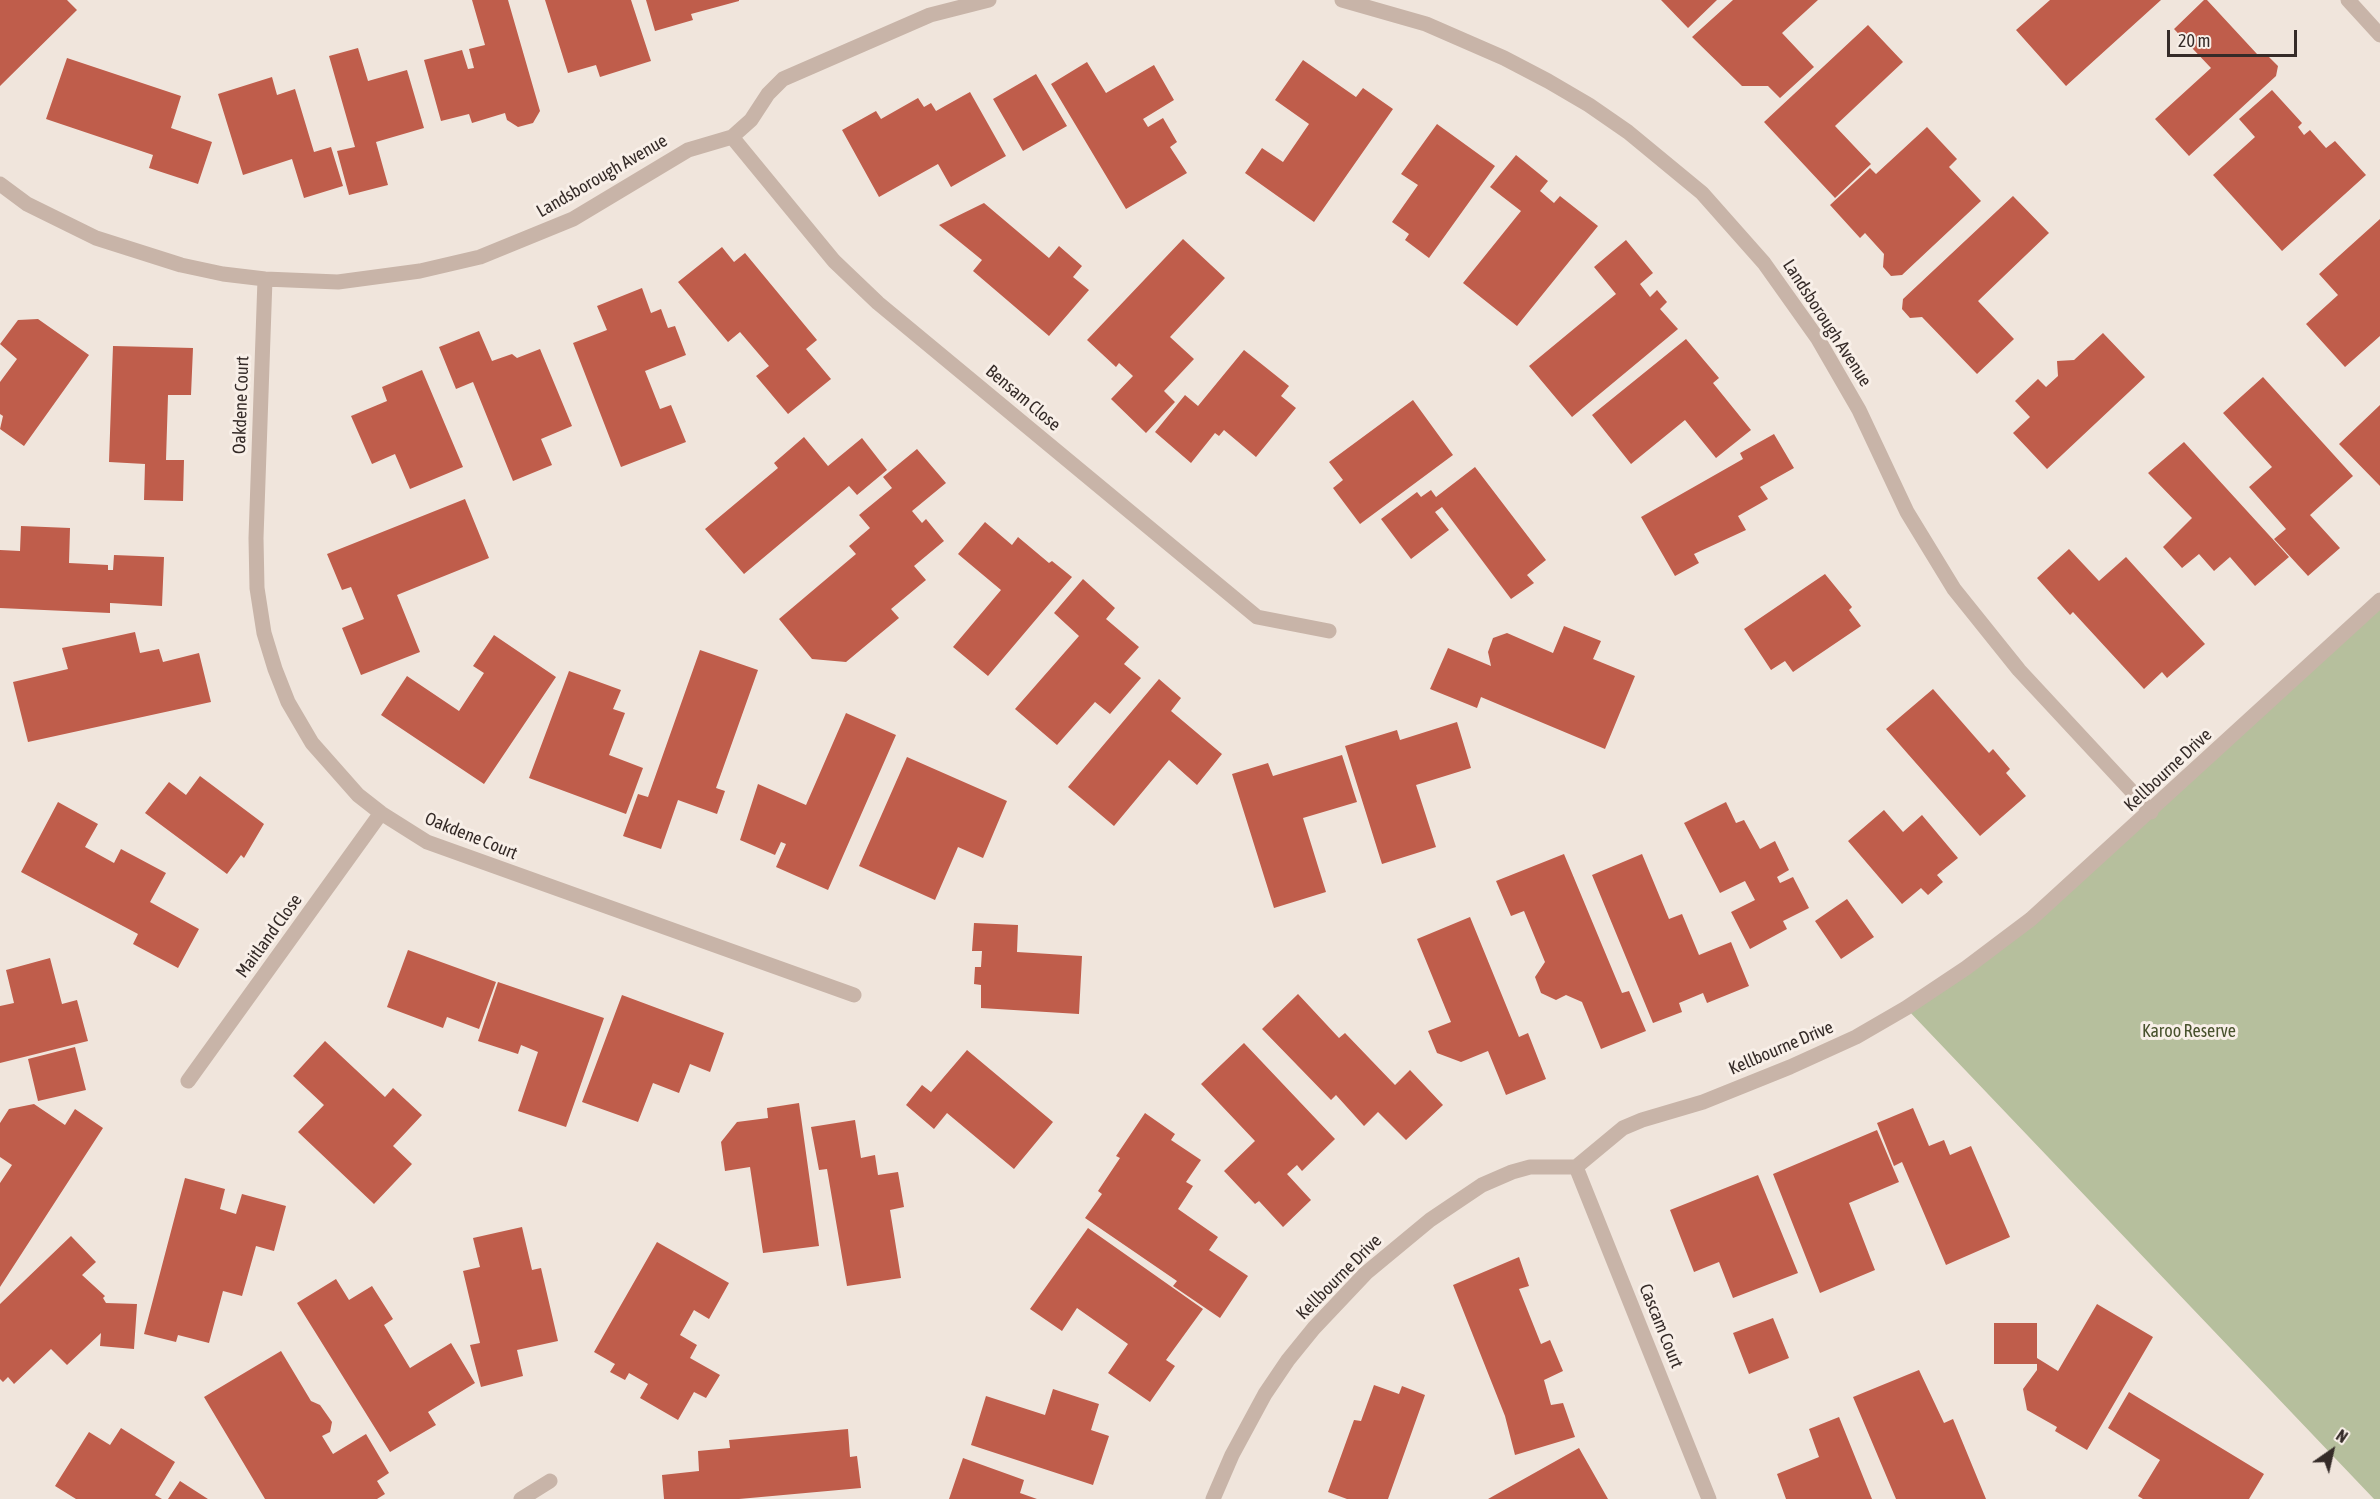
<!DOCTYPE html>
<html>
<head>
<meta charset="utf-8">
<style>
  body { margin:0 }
  #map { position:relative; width:2380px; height:1499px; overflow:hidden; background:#f0e5dc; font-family:"Asap Condensed",sans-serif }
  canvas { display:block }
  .north { position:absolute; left:2302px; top:1421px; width:60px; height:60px; -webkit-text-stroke:4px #f8efe8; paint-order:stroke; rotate:34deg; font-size:16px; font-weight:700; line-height:24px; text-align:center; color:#352b28 }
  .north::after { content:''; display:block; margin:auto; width:21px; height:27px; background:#352b28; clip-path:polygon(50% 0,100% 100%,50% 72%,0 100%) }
  .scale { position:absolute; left:2167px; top:30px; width:130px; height:27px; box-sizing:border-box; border:3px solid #352b28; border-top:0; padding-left:8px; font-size:18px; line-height:21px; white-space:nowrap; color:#352b28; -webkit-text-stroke:4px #f8efe8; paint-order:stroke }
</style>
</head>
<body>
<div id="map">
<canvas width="2380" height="1499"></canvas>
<div class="north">N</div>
<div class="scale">20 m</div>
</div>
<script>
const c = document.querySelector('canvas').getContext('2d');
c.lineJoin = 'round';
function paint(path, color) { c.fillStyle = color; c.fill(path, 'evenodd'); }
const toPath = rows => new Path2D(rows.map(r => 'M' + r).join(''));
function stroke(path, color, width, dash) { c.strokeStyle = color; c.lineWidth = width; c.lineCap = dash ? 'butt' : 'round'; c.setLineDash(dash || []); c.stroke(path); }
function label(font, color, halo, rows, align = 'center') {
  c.font = font + ' "Asap Condensed",sans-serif'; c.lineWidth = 6; c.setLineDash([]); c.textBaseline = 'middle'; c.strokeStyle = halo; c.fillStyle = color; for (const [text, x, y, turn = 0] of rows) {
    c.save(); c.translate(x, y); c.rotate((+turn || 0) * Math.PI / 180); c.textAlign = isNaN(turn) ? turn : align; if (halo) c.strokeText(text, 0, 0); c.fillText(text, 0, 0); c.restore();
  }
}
paint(toPath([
  [2380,600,2380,1499,2374,1499,1906,1008,1968,972]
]), '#b6bf9d');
paint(toPath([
  [0,0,67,0,77,10,0,86],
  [472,0,508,0,540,111,533,123,518,127,507,120,505,113,472,123,469,114,441,121,424,60,462,50,468,69,474,68,469,49,485,45],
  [545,0,631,0,651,61,600,77,596,65,568,73],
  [646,0,739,0,739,1,691,14,693,20,655,31],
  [1661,0,1717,0,1688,28],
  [1733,0,1818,0,1782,33,1814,67,1780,98,1768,86,1742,86,1692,37],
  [2050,0,2161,0,2066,86,2016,30],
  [2204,0,2207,0,2257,54,2268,56,2278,66,2276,76,2189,156,2155,119,2211,68,2174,29],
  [1868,25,1903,62,1835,126,1871,164,1835,198,1764,122],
  [358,48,368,81,407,70,424,128,376,142,388,185,349,195,337,151,355,147,329,56],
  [67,58,181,96,171,128,212,142,198,184,149,168,153,155,46,119],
  [1303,60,1356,97,1363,88,1393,109,1314,222,1245,173,1262,148,1283,162,1309,124,1275,100],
  [1087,62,1106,93,1154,65,1174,100,1143,119,1148,127,1163,118,1177,142,1170,147,1187,173,1126,209,1051,84],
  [1036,74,1067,126,1023,151,993,99],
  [272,77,277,95,295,89,314,152,331,147,343,186,304,198,292,159,243,175,218,94],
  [2272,90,2302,123,2298,127,2304,135,2310,130,2326,148,2335,141,2366,175,2282,251,2213,175,2255,137,2239,119],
  [970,92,1006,156,951,187,938,164,879,197,842,130,876,111,881,119,918,98,924,107,931,103,936,111],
  [1437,124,1495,166,1429,258,1405,240,1409,234,1392,222,1418,185,1401,174],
  [1927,127,1957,159,1949,167,1981,201,1902,275,1891,276,1883,267,1884,254,1865,233,1860,238,1830,205,1870,168,1876,174],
  [1516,155,1548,181,1540,191,1554,203,1560,196,1598,226,1517,326,1463,283,1521,211,1490,187],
  [2013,196,2049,233,1978,301,2014,339,1977,374,1922,317,1910,318,1902,309,1903,299],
  [984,203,1049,258,1059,246,1082,266,1073,277,1089,290,1049,336,973,271,982,260,939,225],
  [2380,219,2380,336,2345,367,2306,324,2338,295,2319,274],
  [1183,239,1225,278,1170,337,1194,359,1164,391,1175,402,1146,433,1111,399,1133,376,1119,363,1116,367,1087,340],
  [1626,240,1653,273,1640,284,1650,297,1657,290,1667,302,1660,309,1678,329,1572,417,1529,366,1616,294,1594,267],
  [722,247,734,262,745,253,817,340,806,349,831,379,788,414,756,376,769,366,740,332,728,342,678,282],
  [642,288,651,313,661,309,668,328,675,326,686,355,645,371,660,409,671,405,686,442,621,467,573,343,607,330,597,306],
  [38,319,89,355,24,446,0,429,3,416,0,414,0,382,17,359,0,344,18,320],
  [479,331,492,361,512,354,517,358,540,349,572,426,541,439,552,465,513,481,473,382,456,389,439,347],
  [2103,333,2145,377,2047,469,2013,433,2030,417,2015,401,2038,379,2046,387,2058,376,2057,361,2074,360],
  [1686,339,1719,378,1713,383,1751,430,1716,458,1685,420,1631,464,1592,415],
  [113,346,193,348,191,395,168,395,166,460,184,460,183,501,144,500,145,464,109,462],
  [1244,350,1289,386,1281,396,1296,408,1256,457,1224,430,1219,436,1215,433,1191,463,1155,432,1185,395,1198,406],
  [422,370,463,467,410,489,395,454,372,464,351,416,387,401,382,387],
  [2263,377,2353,476,2310,515,2340,548,2308,576,2274,539,2286,529,2249,487,2272,467,2223,413],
  [1413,400,1453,455,1360,524,1333,488,1343,480,1329,462],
  [2380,405,2380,486,2339,444],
  [1774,434,1794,468,1760,487,1768,499,1738,516,1746,530,1694,554,1699,563,1675,576,1641,517,1743,459,1740,453],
  [804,437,828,466,862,438,887,470,857,495,849,486,744,574,705,529,778,468,774,463],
  [2184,442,2289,557,2255,586,2230,557,2214,571,2199,554,2182,568,2163,547,2192,518,2148,473],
  [917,449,946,483,912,511,922,523,926,519,944,541,914,566,926,580,891,609,899,618,846,662,812,659,779,619,856,554,849,546,870,528,859,515,892,488,883,477],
  [1475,467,1546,560,1527,575,1534,583,1511,599,1442,507,1435,512,1449,530,1411,559,1381,519,1417,492,1421,497,1431,490,1436,497],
  [465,499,489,558,397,595,420,652,361,675,342,628,364,619,351,587,342,590,327,554],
  [985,522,1012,545,1018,537,1049,563,1052,561,1072,577,988,676,953,647,1001,590,958,554],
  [21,526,70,528,69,563,108,565,108,570,113,570,114,555,164,557,162,606,110,603,110,613,0,608,0,550,20,551],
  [2069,549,2099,581,2126,557,2205,644,2167,678,2162,672,2144,689,2073,612,2070,615,2037,578],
  [1825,574,1852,607,1849,610,1861,626,1793,672,1785,661,1771,670,1744,629],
  [1083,579,1115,608,1106,619,1139,647,1124,664,1141,678,1110,714,1095,702,1057,745,1015,709,1079,636,1054,613],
  [1564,626,1601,641,1593,659,1635,676,1605,749,1481,697,1477,708,1430,689,1448,648,1491,666,1488,652,1493,638,1507,633,1553,653],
  [135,632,140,653,159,649,163,662,199,653,211,702,28,742,13,682,68,669,62,648],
  [494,635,556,677,484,784,381,715,407,676,459,711,484,673,473,666],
  [700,650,758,670,716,788,725,791,717,814,678,800,661,849,623,836,638,794,648,797],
  [569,671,621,690,613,709,625,713,609,755,643,768,626,814,529,778],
  [1159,679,1181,698,1171,711,1222,754,1197,785,1169,760,1114,826,1068,787],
  [1933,689,1989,753,1993,749,2010,769,2006,773,2026,796,1980,836,1886,729],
  [846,713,896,735,828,890,776,867,786,844,781,842,775,855,740,840,758,784,806,805],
  [1457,722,1471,768,1416,785,1436,847,1382,864,1345,746,1397,730,1400,740],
  [1342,755,1357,802,1303,818,1326,892,1274,908,1232,774,1268,763,1273,776],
  [907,757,1007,801,983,858,958,847,935,900,859,866],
  [200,776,264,824,244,858,241,855,227,874,145,813,169,782,186,795],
  [58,802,98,824,85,847,114,863,121,849,166,873,150,902,199,929,178,968,133,944,138,934,21,872],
  [1726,802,1736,823,1744,820,1760,849,1775,841,1789,870,1777,877,1780,883,1793,877,1809,908,1783,921,1787,929,1750,949,1731,912,1755,900,1745,881,1720,893,1684,823],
  [1884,810,1903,832,1922,815,1958,858,1937,875,1943,882,1928,895,1921,888,1902,904,1848,841],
  [1564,854,1622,993,1629,991,1646,1031,1601,1049,1582,1002,1566,995,1556,1000,1541,993,1535,977,1545,962,1524,911,1511,916,1496,881],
  [1642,854,1669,919,1682,914,1699,955,1731,942,1749,986,1707,1003,1703,993,1679,1003,1682,1012,1653,1023,1592,875],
  [1847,899,1874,937,1841,959,1815,921],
  [1470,917,1519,1037,1528,1033,1546,1079,1506,1095,1488,1051,1461,1062,1437,1053,1428,1031,1451,1022,1417,939],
  [974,923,1018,925,1017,952,1082,956,1079,1014,981,1008,981,985,974,984,975,967,981,967,982,951,972,951],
  [408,950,496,982,479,1029,447,1017,443,1028,387,1007],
  [50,958,62,1004,77,1000,88,1041,0,1063,0,1006,14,1003,6,970],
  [498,982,604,1018,566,1127,518,1111,538,1052,521,1045,518,1054,478,1041],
  [1298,994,1339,1038,1345,1033,1395,1085,1410,1070,1443,1105,1406,1140,1378,1112,1364,1126,1336,1095,1331,1100,1262,1029],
  [622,995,724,1033,710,1072,690,1064,679,1093,653,1083,638,1122,582,1102],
  [325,1041,385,1097,393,1088,422,1115,393,1146,412,1164,374,1204,298,1132,324,1105,293,1076],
  [1244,1043,1335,1139,1302,1171,1297,1165,1287,1174,1311,1200,1283,1227,1259,1201,1255,1204,1224,1171,1255,1141,1201,1084],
  [75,1047,86,1090,38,1101,28,1059],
  [967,1050,1053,1122,1014,1169,947,1113,934,1129,906,1105,922,1085,931,1092],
  [799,1103,819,1246,763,1253,750,1167,725,1171,721,1142,737,1122,768,1118,767,1108],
  [34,1104,65,1125,75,1109,103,1128,0,1287,0,1183,12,1165,0,1157,0,1123,9,1109],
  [1913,1108,1929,1146,1944,1140,1950,1155,1971,1146,2010,1237,1946,1265,1902,1162,1894,1166,1877,1123],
  [1145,1113,1175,1134,1171,1140,1201,1160,1186,1182,1193,1186,1178,1209,1218,1237,1209,1250,1248,1276,1220,1318,1173,1286,1177,1281,1085,1218,1102,1194,1098,1191,1120,1158,1116,1156],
  [855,1120,861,1158,875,1155,878,1175,898,1172,904,1207,890,1210,901,1278,847,1286,827,1169,819,1170,811,1127],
  [1877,1130,1899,1182,1849,1203,1875,1270,1820,1293,1773,1174],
  [1758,1175,1798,1273,1733,1298,1719,1262,1694,1272,1670,1210],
  [185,1178,225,1189,220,1209,236,1214,242,1194,286,1206,274,1251,256,1246,242,1296,223,1291,209,1343,178,1335,176,1342,144,1334],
  [522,1227,532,1270,541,1268,558,1341,517,1350,523,1376,481,1387,470,1345,480,1343,463,1271,480,1267,473,1238],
  [1088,1228,1203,1309,1166,1360,1175,1366,1150,1402,1108,1373,1128,1344,1077,1308,1062,1331,1030,1309],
  [71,1236,96,1262,82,1275,105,1296,103,1298,106,1303,137,1304,134,1349,100,1346,101,1333,67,1365,51,1349,14,1384,8,1377,3,1382,0,1379,0,1304],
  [657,1242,729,1283,709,1319,694,1310,680,1335,697,1345,690,1358,720,1375,706,1398,694,1392,678,1420,640,1398,648,1384,629,1373,625,1380,610,1372,615,1364,594,1352],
  [1519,1257,1529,1286,1519,1289,1541,1344,1550,1340,1563,1371,1544,1380,1551,1405,1563,1403,1575,1437,1515,1455,1505,1416,1453,1285],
  [336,1279,349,1300,372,1286,393,1319,384,1325,410,1368,451,1343,475,1383,428,1412,436,1425,390,1452,297,1303],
  [2097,1304,2153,1337,2087,1450,2055,1431,2057,1427,2027,1410,2023,1389,2037,1370,2037,1364,1994,1364,1994,1323,2037,1323,2037,1358,2058,1371],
  [1773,1318,1789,1358,1749,1374,1733,1333],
  [281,1351,311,1401,320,1405,332,1422,330,1432,322,1436,333,1454,366,1434,389,1473,377,1481,385,1494,377,1499,265,1499,204,1397],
  [1919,1370,1944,1423,1953,1419,1986,1499,1896,1499,1853,1397],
  [1374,1385,1399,1394,1402,1386,1425,1395,1388,1499,1347,1499,1328,1492,1354,1420,1361,1421],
  [1053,1389,1099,1404,1091,1430,1109,1436,1093,1485,971,1445,986,1396,1045,1415],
  [2129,1392,2264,1474,2249,1499,2143,1499,2138,1496,2160,1460,2108,1428],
  [1839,1417,1872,1499,1786,1499,1777,1474,1819,1457,1809,1429],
  [121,1428,175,1462,155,1495,162,1499,76,1499,55,1486,89,1432,110,1445],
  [848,1429,850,1457,857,1456,861,1488,739,1499,664,1499,662,1475,699,1471,698,1451,730,1448,729,1440],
  [1579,1448,1608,1499,1488,1499],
  [963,1458,1024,1480,1020,1493,1037,1499,949,1499],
  [180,1481,208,1499,168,1499]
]), '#bf5d4b');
stroke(toPath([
  [1342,0,1426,24,1504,58,1548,81,1589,105,1628,132,1702,193,1764,263,1818,339,1859,410,1907,512,1954,589,2019,670,2151,812],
  [2348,0,2380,35],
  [732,137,834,261,878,303,1257,617,1329,631],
  [0,184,27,204,96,238,181,265,223,274,265,279,338,282,420,271,480,257,573,219,688,150,732,137,751,120,768,94,783,79,930,15,989,0],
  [265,279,256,538,257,588,264,633,275,669,288,702,312,743,358,795,381,813,427,842,854,995],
  [188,1081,381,813],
  [1576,1167,1709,1499],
  [521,1499,550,1481],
  [1213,1499,1232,1455,1265,1394,1288,1360,1314,1328,1366,1273,1430,1220,1482,1185,1512,1172,1530,1167,1576,1167,1623,1128,1642,1120,1703,1102,1790,1067,1856,1037,1906,1008,1966,968,2031,919,2380,600]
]), '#c8b4a8', 15);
label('18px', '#352b28', '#f8efe8', [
  ["Landsborough Avenue",602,176,-30],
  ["Landsborough Avenue",1827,323,57],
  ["Bensam Close",1023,398,40],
  ["Oakdene Court",241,405,-88],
  ["Kellbourne Drive",2168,770,-43],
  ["Oakdene Court",471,836,22],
  ["Maitland Close",269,936,-54],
  ["Kellbourne Drive",1781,1048,-23],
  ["Kellbourne Drive",1339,1277,-45],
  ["Cascam Court",1661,1326,68]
]);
label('18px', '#48522d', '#f8efe8', [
  ["Karoo Reserve",2189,1031]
]);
</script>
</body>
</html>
